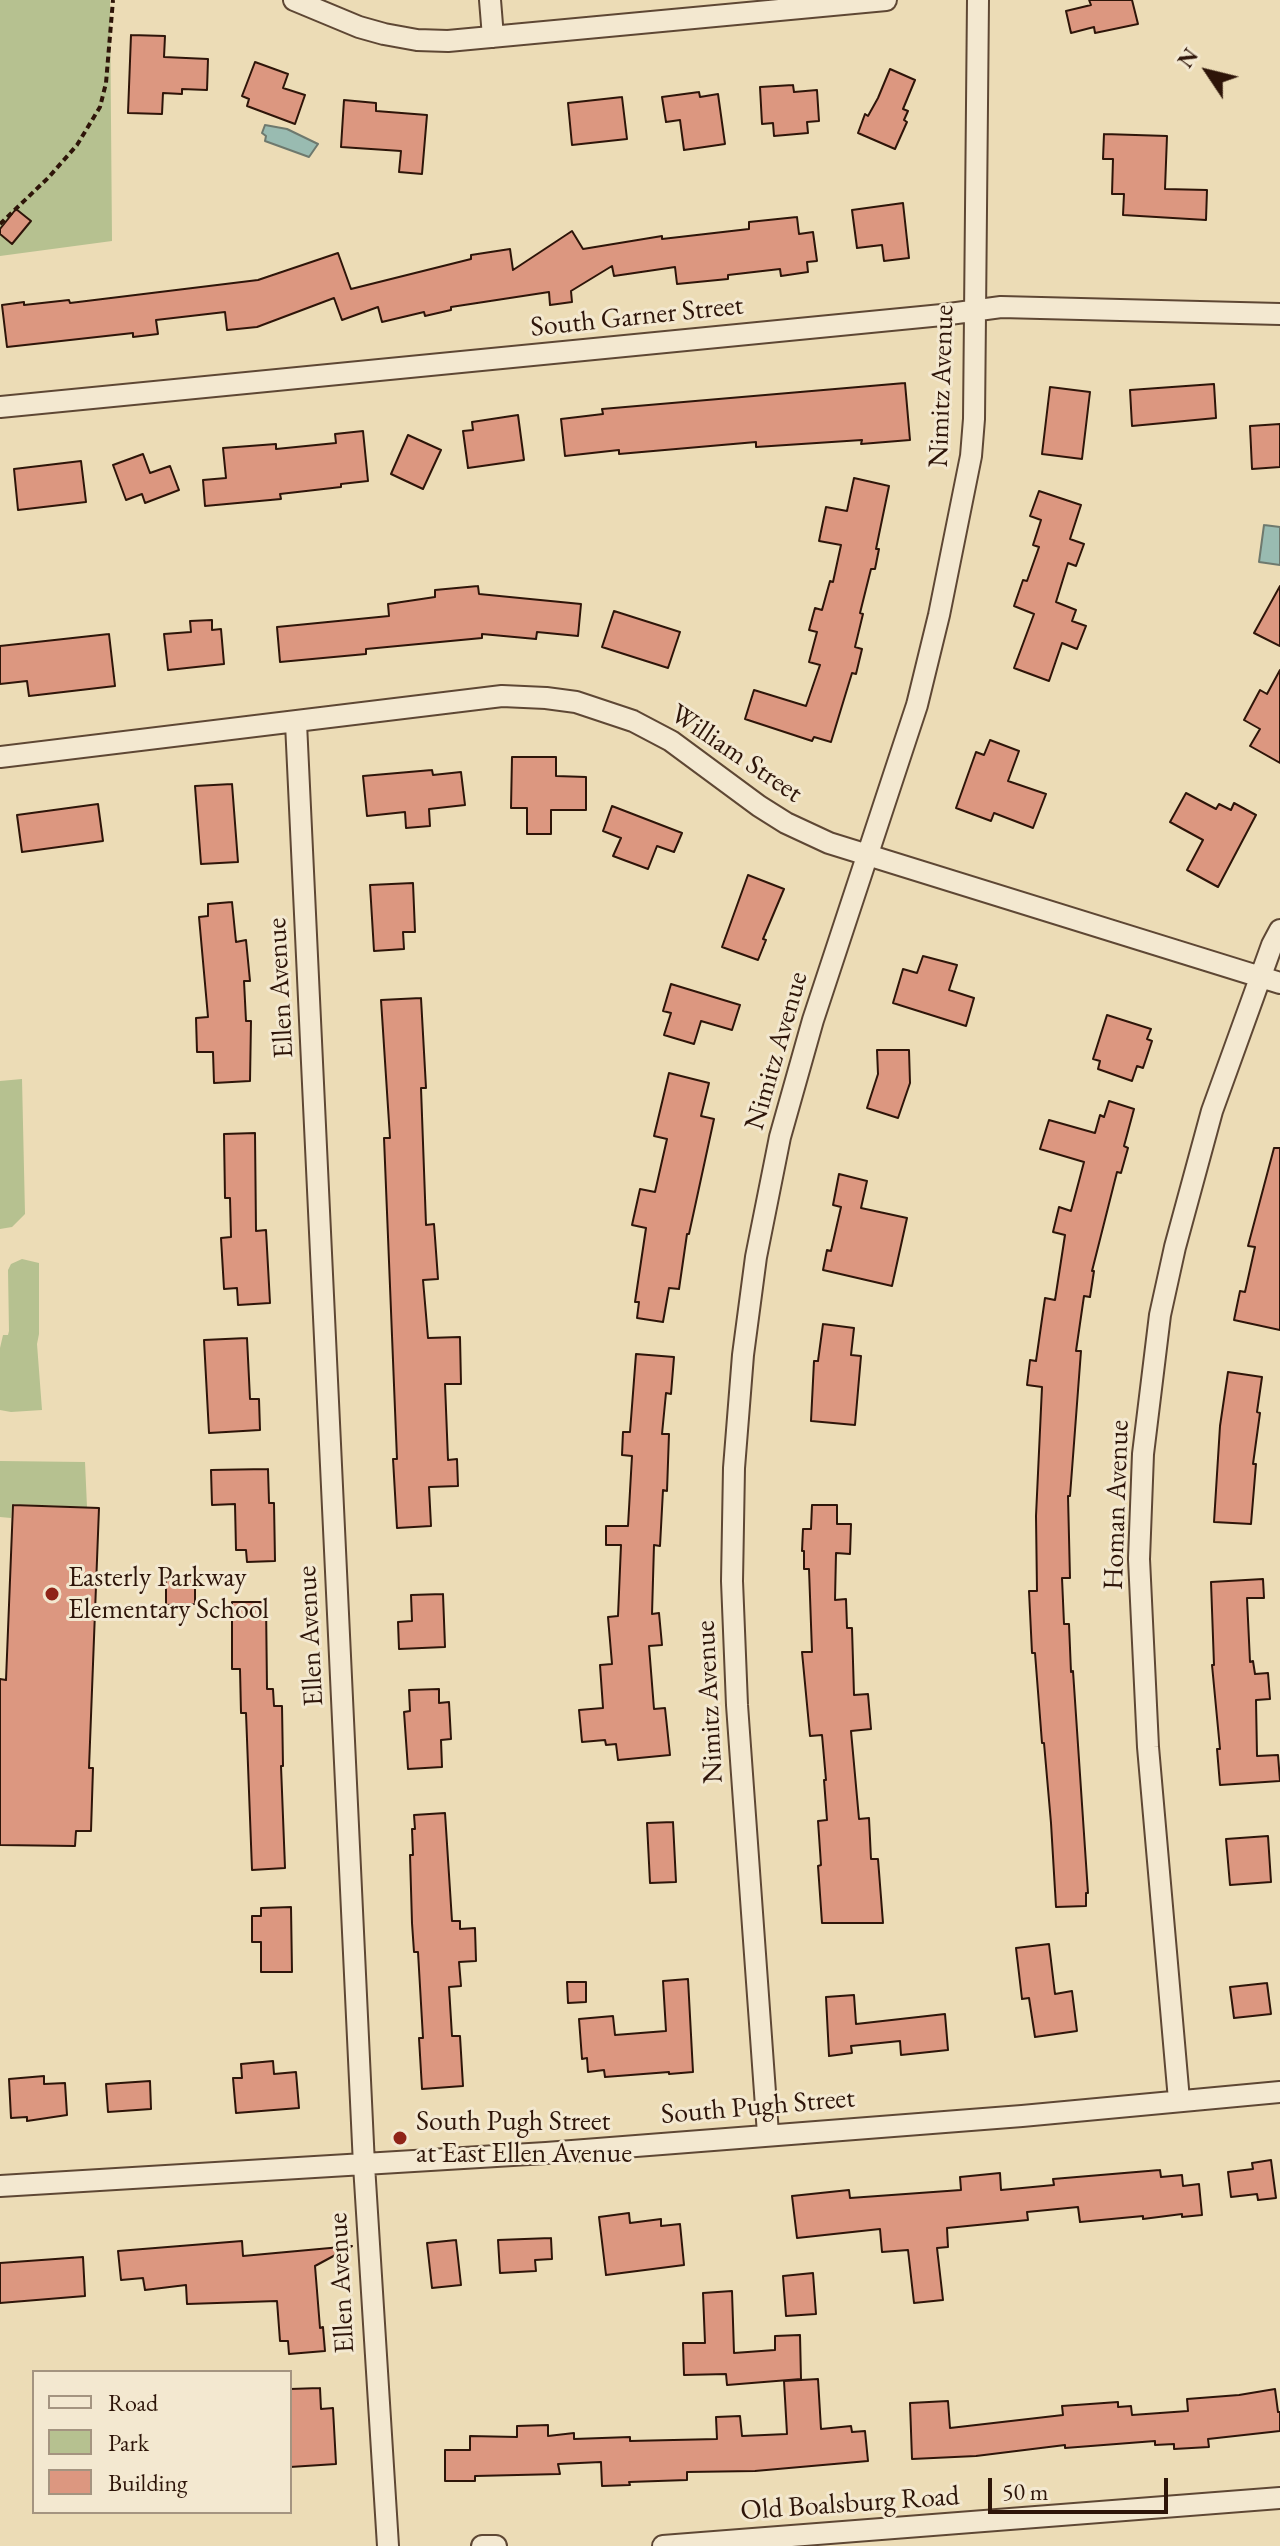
<!DOCTYPE html>
<html>
<head>
<meta charset="utf-8">
<style>
  body { margin:0 }
  #map { position:relative; width:1280px; height:2546px; overflow:hidden; background:#ecdcb6; font-family:"EB Garamond",serif }
  canvas { display:block }
  .legend { position:absolute; left:32px; top:2370px; width:260px; height:144px; box-sizing:border-box; background:#f3e8d0; border:2px solid #a49480; margin:0; padding:10px 14px; list-style:none; font-size:24px; color:#2e1509 }
  .legend li { display:flex; align-items:center; gap:16px; height:40px }
  .legend b { width:40px; border:2px solid #a49480 }
  .north { position:absolute; left:1168px; top:32px; width:80px; height:80px; -webkit-text-stroke:6px #f3e8d0; paint-order:stroke; rotate:305deg; font-size:22px; font-weight:700; line-height:32px; text-align:center; color:#2e1509 }
  .north::after { content:''; display:block; margin:auto; width:28px; height:36px; background:#2e1509; clip-path:polygon(50% 0,100% 100%,50% 72%,0 100%) }
  .scale { position:absolute; left:988px; top:2478px; width:180px; height:36px; box-sizing:border-box; border:4px solid #2e1509; border-top:0; padding-left:10px; font-size:24px; line-height:28px; white-space:nowrap; color:#2e1509; -webkit-text-stroke:6px #f3e8d0; paint-order:stroke }
</style>
</head>
<body>
<div id="map">
<canvas width="1280" height="2546"></canvas>
<ul class="legend">
<li><b style="height:10px;background:#f3e8d0"></b>Road</li>
<li><b style="height:22px;background:#b6c190"></b>Park</li>
<li><b style="height:22px;background:#dc9780"></b>Building</li>
</ul>
<div class="north">N</div>
<div class="scale">50 m</div>
</div>
<script>
const c = document.querySelector('canvas').getContext('2d');
c.lineJoin = 'round';
function paint(path, color) { c.fillStyle = color; c.fill(path, 'evenodd'); }
const toPath = rows => new Path2D(rows.map(r => 'M' + r).join(''));
function stroke(path, color, width, dash) { c.strokeStyle = color; c.lineWidth = width; c.lineCap = dash ? 'butt' : 'round'; c.setLineDash(dash || []); c.stroke(path); }
function label(font, color, halo, rows, align = 'center') {
  c.font = font + ' "EB Garamond",serif'; c.lineWidth = 6; c.setLineDash([]); c.textBaseline = 'middle'; c.strokeStyle = halo; c.fillStyle = color; for (const [text, x, y, turn = 0] of rows) {
    c.save(); c.translate(x, y); c.rotate((+turn || 0) * Math.PI / 180); c.textAlign = isNaN(turn) ? turn : align; if (halo) c.strokeText(text, 0, 0); c.fillText(text, 0, 0); c.restore();
  }
}
paint(toPath([
  [0,0,110,0,112,241,0,256],
  [22,1079,25,1214,12,1227,0,1229,0,1081],
  [22,1259,39,1263,39,1334,37,1344,42,1410,11,1412,0,1410,0,1348,3,1335,8,1335,9,1331,8,1270,11,1264],
  [0,1461,85,1462,87,1507,12,1504,11,1518,0,1517]
]), '#b6c190');
const water = toPath([
  [265,125,287,129,318,144,309,157,265,141,266,136,262,133,265,125],
  [1264,525,1280,527,1280,565,1259,562,1264,525]
]);
paint(water, '#99bbb1');
stroke(water, '#6e796e', 2);
const building = toPath([
  [1089,0,1132,0,1138,24,1095,33,1094,27,1071,33,1066,11,1091,5,1089,0],
  [131,35,165,36,164,57,208,59,207,90,182,89,182,94,163,93,162,114,128,113,131,35],
  [255,62,288,74,283,88,305,95,295,124,247,106,249,99,242,96,255,62],
  [890,69,915,80,903,109,908,111,904,120,907,122,895,149,858,133,865,114,868,116,878,98,890,69],
  [793,85,794,92,817,90,819,121,807,122,808,133,774,136,773,123,762,124,760,87,793,85],
  [699,92,700,97,718,94,725,144,684,150,680,120,666,122,662,97,699,92],
  [622,97,627,139,572,145,568,103,622,97],
  [344,100,376,103,376,111,427,115,422,174,399,172,401,151,341,147,344,100],
  [1104,134,1167,136,1165,189,1207,190,1206,220,1123,215,1124,194,1112,194,1113,159,1103,159,1104,134],
  [903,203,909,258,884,261,882,245,857,248,852,210,903,203],
  [16,209,31,221,12,244,0,234,0,229,16,209],
  [797,217,799,234,813,232,817,261,807,262,808,272,781,276,780,269,728,275,728,279,677,284,675,267,614,276,612,266,571,291,572,302,550,305,549,292,451,307,451,310,425,316,424,312,382,322,378,307,342,320,334,298,257,327,227,330,225,312,156,320,158,334,133,337,133,333,7,347,2,305,24,302,24,305,69,300,70,303,258,280,338,253,351,289,471,259,471,255,510,249,513,270,572,231,583,249,662,236,662,239,749,229,749,222,797,217],
  [905,383,910,440,861,444,862,440,756,447,756,442,619,454,619,450,565,456,561,419,603,414,602,409,905,383],
  [1214,384,1216,418,1132,426,1130,390,1214,384],
  [1050,387,1090,392,1082,459,1042,454,1050,387],
  [518,415,524,460,468,468,463,431,473,430,472,422,518,415],
  [1280,424,1280,467,1252,469,1250,426,1280,424],
  [363,431,368,481,341,484,341,487,280,494,281,499,205,506,203,480,226,478,223,448,276,444,276,449,336,443,335,434,363,431],
  [408,435,441,450,423,489,391,474,408,435],
  [143,454,150,473,170,466,179,490,145,503,142,494,126,500,113,465,143,454],
  [81,461,86,502,18,510,14,469,81,461],
  [854,478,889,486,876,549,879,549,875,569,871,569,860,613,863,614,855,647,862,649,856,674,852,673,831,742,814,737,812,741,745,719,754,690,806,706,820,665,809,662,817,632,809,630,815,608,822,610,830,581,833,582,841,545,819,541,826,507,847,511,854,478],
  [1039,491,1081,505,1070,539,1084,544,1076,566,1068,563,1056,602,1076,610,1072,621,1086,626,1077,649,1062,643,1049,681,1014,668,1034,614,1014,606,1023,580,1027,581,1039,547,1033,545,1041,520,1030,516,1039,491],
  [478,586,479,594,581,604,578,636,537,632,536,639,482,634,482,638,366,649,366,654,280,662,277,627,389,616,388,604,435,597,435,590,478,586],
  [1280,586,1280,646,1254,633,1280,586],
  [614,611,680,632,668,668,602,647,614,611],
  [212,620,212,630,221,629,224,664,168,670,164,634,191,632,190,621,212,620],
  [109,634,115,686,29,696,27,681,0,684,0,646,109,634],
  [1280,670,1280,763,1250,746,1260,729,1244,720,1260,690,1267,694,1280,670],
  [990,740,1019,751,1008,781,1046,794,1033,828,994,813,991,821,956,808,976,752,984,755,990,740],
  [512,757,556,757,556,776,586,777,586,810,551,810,551,834,527,834,527,808,511,808,512,757],
  [432,770,433,775,461,772,465,805,429,809,430,826,406,828,405,812,367,816,363,776,432,770],
  [232,784,238,862,201,864,195,786,232,784],
  [1186,793,1216,809,1219,804,1231,810,1234,803,1256,815,1218,887,1187,870,1203,840,1170,822,1186,793],
  [98,804,103,841,22,852,17,815,98,804],
  [612,806,682,833,674,852,657,846,648,869,613,856,621,838,603,831,612,806],
  [748,875,784,889,763,939,766,940,758,960,722,947,748,875],
  [413,883,415,932,403,932,404,949,374,951,370,885,413,883],
  [232,902,236,942,246,940,250,981,244,981,246,1021,251,1021,250,1081,214,1083,213,1052,197,1052,196,1018,208,1017,199,917,208,916,208,904,232,902],
  [923,956,957,965,949,990,974,998,966,1026,893,1003,903,969,917,973,923,956],
  [671,984,740,1005,732,1030,701,1021,694,1044,664,1035,671,1013,663,1011,671,984],
  [421,998,426,1088,421,1088,426,1225,434,1224,438,1279,423,1280,428,1338,460,1337,461,1384,445,1384,448,1460,457,1459,458,1486,429,1487,431,1526,397,1528,393,1459,397,1459,384,1138,390,1138,381,1000,421,998],
  [1107,1015,1151,1029,1147,1039,1152,1041,1143,1068,1137,1066,1132,1081,1098,1069,1100,1061,1093,1059,1107,1015],
  [877,1050,909,1050,910,1083,898,1118,867,1108,878,1074,877,1050],
  [669,1073,709,1083,701,1116,714,1119,689,1234,687,1234,679,1289,669,1288,663,1322,637,1318,639,1302,635,1302,646,1228,632,1225,640,1189,655,1192,667,1139,654,1136,669,1073],
  [1109,1101,1134,1109,1124,1146,1128,1148,1121,1173,1117,1172,1092,1271,1094,1271,1090,1297,1084,1296,1076,1351,1081,1351,1070,1496,1068,1496,1070,1578,1062,1578,1064,1624,1069,1624,1071,1672,1073,1671,1088,1893,1086,1893,1086,1906,1056,1907,1051,1823,1044,1743,1042,1743,1035,1653,1032,1653,1029,1591,1037,1591,1036,1516,1042,1387,1027,1385,1030,1360,1036,1361,1045,1298,1055,1300,1065,1235,1053,1232,1059,1207,1071,1211,1084,1162,1040,1149,1049,1120,1095,1133,1100,1115,1104,1117,1109,1101],
  [255,1133,256,1231,266,1230,270,1303,238,1305,237,1288,224,1289,221,1238,231,1237,230,1198,225,1198,224,1134,255,1133],
  [1274,1148,1280,1148,1280,1330,1234,1320,1240,1291,1245,1292,1255,1247,1248,1246,1274,1148],
  [839,1174,867,1181,861,1208,907,1218,892,1286,823,1270,827,1250,831,1251,841,1207,833,1205,839,1174],
  [823,1324,854,1328,851,1355,861,1356,855,1425,811,1421,814,1361,818,1361,823,1324],
  [247,1338,250,1399,259,1399,260,1430,209,1433,204,1340,247,1338],
  [636,1354,674,1357,671,1394,666,1393,662,1434,669,1434,667,1491,663,1490,660,1546,654,1545,652,1614,659,1613,662,1645,649,1646,654,1709,665,1708,670,1755,618,1760,616,1744,606,1745,605,1740,582,1742,579,1710,603,1708,600,1665,612,1664,608,1617,618,1616,621,1545,606,1545,606,1526,628,1526,632,1456,622,1455,623,1432,630,1432,636,1354],
  [1228,1372,1262,1377,1257,1412,1260,1413,1253,1464,1256,1464,1251,1524,1214,1522,1220,1426,1228,1372],
  [268,1469,269,1503,274,1503,275,1561,247,1562,246,1550,236,1550,235,1504,212,1505,211,1470,268,1469],
  [13,1505,99,1508,89,1768,93,1768,91,1831,76,1831,75,1846,0,1845,0,1679,6,1680,13,1505],
  [812,1505,837,1505,837,1524,851,1524,850,1554,836,1553,835,1600,846,1599,847,1628,852,1628,854,1695,868,1694,871,1729,851,1731,859,1819,869,1818,871,1859,878,1859,883,1923,822,1923,818,1866,821,1865,818,1821,827,1820,824,1780,826,1780,822,1735,810,1736,802,1652,812,1652,809,1569,804,1569,804,1551,802,1551,803,1529,811,1529,812,1505],
  [195,1575,195,1604,166,1605,166,1576,195,1575],
  [1263,1579,1264,1598,1247,1598,1250,1662,1253,1661,1255,1674,1268,1673,1270,1699,1256,1700,1257,1756,1278,1755,1280,1781,1220,1785,1217,1749,1220,1749,1212,1665,1214,1665,1211,1582,1263,1579],
  [443,1594,445,1647,399,1649,398,1622,412,1621,411,1595,443,1594],
  [232,1602,266,1602,267,1689,273,1689,274,1706,282,1706,283,1766,281,1766,285,1868,252,1870,246,1713,241,1713,240,1669,232,1669,232,1602],
  [439,1689,439,1703,449,1702,451,1739,441,1740,442,1767,408,1769,404,1712,410,1711,409,1690,439,1689],
  [445,1813,452,1921,460,1921,460,1929,475,1928,476,1961,459,1962,461,1986,449,1987,452,2036,460,2036,463,2086,422,2089,419,2038,423,2038,418,1952,414,1952,412,1923,410,1855,413,1855,412,1829,415,1829,414,1815,445,1813],
  [673,1822,676,1882,650,1883,647,1823,673,1822],
  [1268,1836,1271,1882,1230,1885,1226,1839,1268,1836],
  [291,1907,292,1972,261,1972,261,1942,252,1942,252,1916,261,1916,261,1908,291,1907],
  [1049,1944,1055,1994,1072,1991,1077,2031,1035,2037,1029,1998,1022,1999,1016,1948,1049,1944],
  [688,1979,693,2072,669,2074,669,2072,605,2077,604,2070,588,2072,587,2058,582,2059,579,2019,613,2016,615,2035,666,2031,663,1981,688,1979],
  [567,1982,586,1982,586,2002,568,2003,567,1982],
  [1267,1983,1271,2014,1234,2018,1230,1987,1267,1983],
  [854,1995,856,2024,945,2014,948,2050,901,2055,900,2041,851,2046,852,2053,829,2056,826,1997,854,1995],
  [273,2061,274,2074,296,2072,299,2108,236,2113,233,2078,242,2078,241,2064,273,2061],
  [44,2076,44,2084,65,2083,67,2115,27,2121,27,2117,11,2118,9,2079,44,2076],
  [150,2081,151,2109,108,2112,106,2084,150,2081],
  [1271,2160,1276,2198,1258,2200,1257,2194,1231,2197,1228,2172,1253,2169,1252,2163,1271,2160],
  [1160,2170,1161,2177,1182,2175,1183,2186,1199,2184,1202,2215,1182,2217,1182,2214,1143,2219,1143,2216,1080,2222,1078,2207,1027,2212,1028,2220,947,2228,948,2247,937,2248,943,2300,914,2303,908,2250,882,2252,880,2229,797,2238,792,2196,849,2190,850,2198,961,2190,960,2177,1000,2173,1001,2190,1054,2185,1053,2179,1160,2170],
  [629,2213,630,2223,661,2219,661,2226,680,2224,684,2265,606,2275,599,2217,629,2213],
  [551,2238,552,2259,535,2260,536,2271,500,2273,498,2240,551,2238],
  [456,2240,461,2285,432,2288,427,2243,456,2240],
  [242,2241,243,2256,352,2246,315,2266,320,2328,323,2327,325,2351,289,2354,288,2341,280,2341,277,2301,187,2304,186,2285,145,2290,143,2278,121,2280,118,2251,242,2241],
  [83,2257,85,2296,0,2303,0,2263,83,2257],
  [813,2273,816,2314,786,2316,783,2276,813,2273],
  [732,2291,734,2353,775,2350,775,2336,800,2335,801,2379,727,2385,726,2374,684,2375,683,2343,705,2343,703,2293,732,2291],
  [818,2379,821,2429,851,2426,852,2432,865,2431,868,2461,755,2471,687,2472,687,2480,629,2482,630,2485,602,2486,601,2462,558,2464,560,2474,475,2476,475,2481,445,2481,445,2450,470,2450,470,2436,517,2437,517,2426,548,2425,548,2436,574,2433,574,2439,630,2437,630,2441,717,2439,716,2417,740,2416,742,2436,787,2434,784,2381,818,2379],
  [320,2388,321,2409,333,2408,336,2464,290,2467,290,2389,320,2388],
  [1275,2389,1278,2412,1280,2412,1280,2431,1208,2439,1209,2447,1174,2449,1174,2444,1155,2445,1155,2441,1065,2448,1065,2445,976,2456,912,2459,910,2403,948,2401,950,2428,1063,2415,1062,2406,1118,2402,1118,2407,1131,2406,1132,2415,1188,2411,1187,2399,1239,2395,1275,2389]
]);
paint(building, '#dc9780');
stroke(building, '#2e1509', 2);
const street = toPath([
  [294,0,359,27,384,34,417,40,448,41,886,0],
  [490,0,493,37],
  [0,407,942,315,1001,307,1280,314],
  [296,723,364,2165,388,2546],
  [0,757,502,696,546,698,576,702,633,721,671,741,759,806,786,823,829,843,1280,983],
  [1179,2100,1148,1747,1139,1559,1143,1454,1160,1315,1175,1247,1212,1111,1272,945,1280,930],
  [768,2134,737,1705,732,1581,734,1468,743,1355,756,1257,780,1137,813,1020,917,705,939,615,971,456,974,419,978,0],
  [0,2186,546,2153,1022,2116,1280,2092],
  [482,2546,496,2546],
  [663,2546,1280,2498]
]);
stroke(street, '#5e4734', 24);
stroke(toPath([
  [0,224,48,178,77,145,100,107,106,83,113,0]
]), '#2e1509', 4, [6, 4]);
stroke(street, '#f3e8d0', 20);
for (const [x, y, r, color] of [
  [52,1594,8,"#8f2418"],
  [400,2138,8,"#8f2418"]
]) { const dot = new Path2D(); dot.arc(x, y, r, 0, 2 * Math.PI); c.fillStyle = color; c.fill(dot); stroke(dot, '#f3e8d0', 3); }
label('28px', '#2e1509', '#f3e8d0', [
  ["South Garner Street",637,317,-6],
  ["Nimitz Avenue",942,386,-88],
  ["William Street",736,754,34],
  ["Ellen Avenue",281,988,-93],
  ["Nimitz Avenue",777,1051,-74],
  ["Homan Avenue",1117,1505,-88],
  ["Ellen Avenue",311,1636,-93],
  ["Nimitz Avenue",710,1702,-93],
  ["South Pugh Street",758,2107,-5],
  ["Ellen Avenue",342,2283,-93],
  ["Old Boalsburg Road",850,2504,-4]
]);
label('28px', '#2e1509', '#f3e8d0', [
  ["Easterly Parkway",68,1578],
  ["Elementary School",68,1610],
  ["South Pugh Street",416,2122],
  ["at East Ellen Avenue",416,2154]
], 'left');
</script>
</body>
</html>
